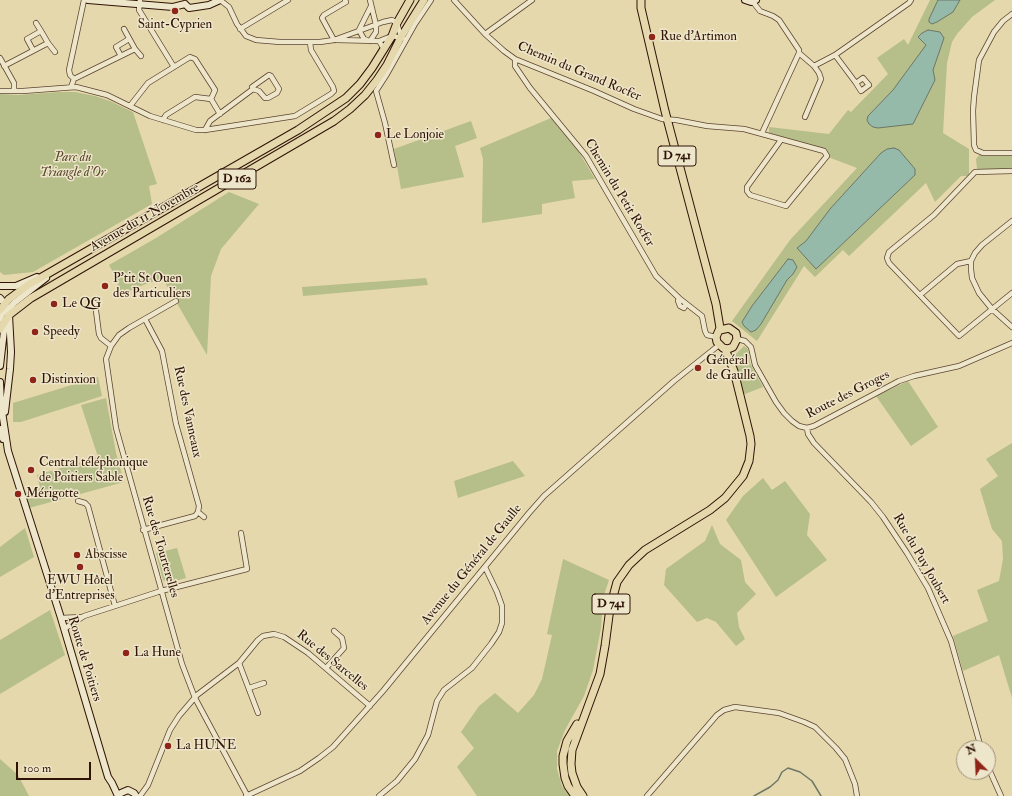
<!DOCTYPE html>
<html>
<head>
<meta charset="utf-8">
<style>
  body { margin:0 }
  #map { position:relative; width:1012px; height:796px; overflow:hidden; background:#e5d8ad; font-family:"IM FELL Double Pica",serif }
  canvas { display:block }
  .north { position:absolute; left:956px; top:740px; width:40px; height:40px; box-sizing:border-box; background:#eee6ca; border:1px solid #a2927c; border-radius:50%; rotate:336deg; font-size:11px; font-weight:700; line-height:16px; text-align:center; color:#2f1306 }
  .north::after { content:''; display:block; margin:auto; width:14px; height:18px; background:#8f2418; clip-path:polygon(50% 0,100% 100%,50% 72%,0 100%) }
  .scale { position:absolute; left:16px; top:762px; width:75px; height:18px; box-sizing:border-box; border:2px solid #2f1306; border-top:0; padding-left:5px; font-size:12px; line-height:14px; white-space:nowrap; color:#2f1306; -webkit-text-stroke:3px #eee6ca; paint-order:stroke }
</style>
</head>
<body>
<div id="map">
<canvas width="1012" height="796"></canvas>
<div class="north">N</div>
<div class="scale">100 m</div>
</div>
<script>
const c = document.querySelector('canvas').getContext('2d');
c.lineJoin = 'round';
function paint(path, color) { c.fillStyle = color; c.fill(path, 'evenodd'); }
const toPath = rows => new Path2D(rows.map(r => 'M' + r).join(''));
function stroke(path, color, width, dash) { c.strokeStyle = color; c.lineWidth = width; c.lineCap = dash ? 'butt' : 'round'; c.setLineDash(dash || []); c.stroke(path); }
function label(font, color, halo, rows, align = 'center') {
  c.font = font + ' "IM FELL Double Pica",serif'; c.lineWidth = 3; c.setLineDash([]); c.textBaseline = 'middle'; c.strokeStyle = halo; c.fillStyle = color; for (const [text, x, y, turn = 0] of rows) {
    c.save(); c.translate(x, y); c.rotate((+turn || 0) * Math.PI / 180); c.textAlign = isNaN(turn) ? turn : align; if (halo) c.strokeText(text, 0, 0); c.fillText(text, 0, 0); c.restore();
  }
}
paint(toPath([
  [930,0,995,0,972,17,957,34,952,42,947,63,943,133,969,149,969,176,961,176,935,202,926,183,849,256,843,250,815,277,804,266,757,341,732,321,790,240,857,168,828,157,826,150,769,133,769,127,829,134,848,110,851,112,888,74,877,58,904,39,908,45],
  [60,92,75,92,95,96,110,101,133,112,157,184,149,186,152,204,33,272,4,275,0,272,0,94,18,95],
  [551,118,577,149,595,179,572,181,575,198,542,204,542,214,482,223,483,159,480,148],
  [471,121,477,138,455,146,464,177,401,189,394,149],
  [1012,154,1012,170,977,170,977,169,976,159,979,155],
  [229,192,259,204,221,249,211,276,207,355,164,281,152,282,135,288,121,296,115,276,109,265,156,238],
  [426,278,428,285,303,296,302,287],
  [744,346,748,349,750,363,763,387,745,394,743,392,737,371,735,355],
  [98,377,102,396,21,422,13,422,13,403],
  [908,381,938,427,911,446,876,396],
  [106,398,116,453,124,482,29,508,25,492,40,488,37,475,98,457,81,405],
  [1012,443,1012,698,999,655,963,671,953,636,988,621,977,590,999,581,1003,559,1002,541,992,529,980,489,998,476,986,459],
  [513,461,525,476,458,498,454,481],
  [763,478,772,490,785,481,810,514,807,535,827,560,776,597,726,520,743,496],
  [712,525,720,544,741,560,745,582,756,594,737,613,739,627,745,639,736,646,716,622,707,618,697,622,664,585,666,569,705,541],
  [25,528,34,557,0,577,0,547],
  [177,548,186,578,168,583,163,580,156,553],
  [563,559,609,580,603,598,601,628,593,670,584,696,565,730,557,751,557,769,562,786,570,796,477,796,457,767,474,748,461,732,479,706,495,693,518,713,534,695,542,679,552,635,547,634],
  [50,610,65,655,0,694,0,640],
  [0,759,18,775,29,796,0,796]
]), '#b6be89');
const water = toPath([
  [938,0,960,0,953,12,937,22,932,24,929,22,929,19,938,0],
  [928,30,940,32,944,38,933,70,935,80,913,124,878,128,873,127,869,124,867,120,868,116,893,90,926,45,918,37,922,33,928,30],
  [894,148,899,150,915,169,915,175,816,269,797,248,806,241,830,209,881,153,887,149,894,148],
  [788,259,793,260,797,267,793,274,787,280,761,324,756,330,751,332,744,326,742,322,752,306,788,259]
]);
paint(water, '#96baa9');
stroke(water, '#6d7768', 1);
stroke(toPath([
  [754,796,770,787,778,780,782,772,788,768,800,772,812,781,821,796]
]), '#6d7768', 1.5);
const street = toPath([
  [140,0,139,10,174,67],
  [220,0,229,7,237,24,246,36,256,40,280,42,320,42,334,40,383,22,392,20,397,23,401,37],
  [370,0,376,25,376,32,370,41],
  [454,0,485,34,504,51,515,59,594,91,634,109,662,119,676,120,707,126,744,129,824,151,827,156,786,206,750,195,747,191,747,187,781,140],
  [753,2,760,11,773,16,779,20,799,50,799,53,762,133],
  [1012,14,1003,21,994,32,979,60,974,97,973,111,974,145,976,150,983,153,1012,153],
  [36,23,41,31],
  [240,29,288,0],
  [485,34,532,0],
  [334,40,322,18,324,15,346,2,345,0],
  [336,40,379,41,384,49],
  [367,40,364,39,359,30,371,6],
  [379,41,392,36,403,38],
  [48,43,55,52],
  [135,49,141,56],
  [799,53,814,66,819,73,821,79,805,117],
  [835,55,856,83,861,91,869,85,863,78,856,83],
  [121,56,116,47,129,39],
  [0,58,14,83,14,91],
  [515,59,515,66,530,88,586,156,656,276,679,298],
  [4,66,48,43,41,31,27,39,33,50],
  [814,66,835,55,909,3,911,0],
  [74,79,135,49,124,29],
  [71,87,74,79,70,75,69,70,84,0],
  [0,91,23,91,76,87,107,95,150,116,196,130,205,130,231,126,295,116,331,94,334,91,333,87,311,50,310,42],
  [211,99,220,114],
  [130,106,148,83,190,57,195,59,215,90,211,99],
  [163,120,166,115,195,97,211,99],
  [205,130,210,121,253,89,252,87,269,75,271,76,279,89,277,93,268,98,265,98,259,91,253,89],
  [394,165,385,123,376,91,387,74,415,24,431,0],
  [1012,171,975,172,934,215,889,252,887,258,889,263,959,336,1012,293],
  [1012,221,982,245,975,253,971,261,971,269,972,278,979,293,992,309,1012,327],
  [920,295,957,264,971,261],
  [176,301,129,328,119,335,111,346,106,359,116,428,182,664,195,698,247,795],
  [95,303,99,334,101,338,111,346],
  [686,304,684,308,680,306,678,301,679,298,702,316,705,331,707,335,716,337],
  [145,319,162,351,176,424,199,506,198,512],
  [737,339,745,341,751,347,755,365,776,402,784,413,792,421,799,426,807,428,814,426,899,381,914,376,959,366,1012,343],
  [807,428,808,434,814,443,871,502,883,517,907,553,928,588,951,641,981,748],
  [78,501,85,503,88,506,115,606],
  [143,530,195,516,198,512,204,517],
  [61,618,82,617],
  [64,629,84,616,115,606,161,591,247,569,241,533],
  [239,663,258,713],
  [326,668,344,648,342,638,334,631],
  [249,688,264,683],
  [988,767,1001,796],
  [140,796,148,785,170,730,179,716,197,695,239,663,258,640,263,636,274,634,284,637,308,653,370,706],
  [246,796,300,771,319,758,333,747,383,691,529,513,544,496,674,381,719,345],
  [379,796,397,781,415,759,428,735,437,701,444,690,472,668,491,644,499,632,502,623,502,606,497,592,485,567],
  [647,796,717,715,724,710,735,707,779,713,804,722,815,727,836,748,845,759,855,784,857,796]
]);
const secondary = toPath([
  [88,0,173,7,185,4],
  [745,0,751,2,756,0],
  [185,4,189,8,196,7,209,5,220,0],
  [0,286,16,286,37,277],
  [0,298,5,304,9,315,11,352,10,369,5,412],
  [6,313,14,303,46,278],
  [0,319,4,306],
  [0,366,5,322],
  [0,382,1,405,8,451,61,618,108,777,112,783,118,796],
  [0,429,3,439],
  [118,796,121,793,128,790,134,793,136,796]
]);
const primary = toPath([
  [641,0,641,8,665,111,716,304,720,328,716,337,717,342,723,348,728,349,733,347,737,339,736,333,729,328,720,330],
  [0,310,9,299,28,285,298,130,346,98,360,84,372,68,392,36,397,23,410,0],
  [0,329,9,315,31,298,334,121,350,109,365,95,377,80,387,65,401,37,424,0],
  [575,796,568,786,565,778,563,764,563,756,567,741,577,724],
  [583,796,577,787,572,773,571,764,572,750,600,674,605,646,610,608,617,582,629,565,645,550,710,510,725,498,743,476,749,461,751,444,750,436,734,371,725,349]
]);
stroke(street, '#5c4430', 6);
stroke(secondary, '#2f1306', 8);
stroke(primary, '#2f1306', 9);
stroke(street, '#eee6ca', 4.5);
stroke(secondary, '#eee6ca', 6);
stroke(primary, '#e5d8ad', 7);
for (const [x, y, r, color] of [
  [175,11,4,"#8f2418"],
  [652,37,4,"#8f2418"],
  [378,135,4,"#8f2418"],
  [105,286,4,"#8f2418"],
  [54,304,4,"#8f2418"],
  [35,332,4,"#8f2418"],
  [698,368,4,"#8f2418"],
  [33,380,4,"#8f2418"],
  [31,470,4,"#8f2418"],
  [18,494,4,"#8f2418"],
  [77,555,4,"#8f2418"],
  [80,567,4,"#8f2418"],
  [126,653,4,"#8f2418"],
  [168,746,4,"#8f2418"]
]) { const dot = new Path2D(); dot.arc(x, y, r, 0, 2 * Math.PI); c.fillStyle = color; c.fill(dot); stroke(dot, '#eee6ca', 1.5); }
for (const [x, y, w] of [
  [677,156,38],
  [237,179,38],
  [611,604,38]
]) { const box = new Path2D(); box.roundRect(x - w / 2, y - 10, w, 20, 3); c.fillStyle = '#eee6ca'; c.fill(box); stroke(box, '#2f1306', 1); }
label('bold 12px', '#2f1306', null, [
  ["D 741",677,156],
  ["D 162",237,179],
  ["D 741",611,604]
]);
label('13px', '#2f1306', '#eee6ca', [
  ["Saint-Cyprien",175,25,"center"],
  ["Rue d'Artimon",660,37],
  ["Le Lonjoie",386,135],
  ["P'tit St Ouen",113,279],
  ["des Particuliers",113,294],
  ["Le QG",62,304],
  ["Speedy",43,332],
  ["Général",706,361],
  ["de Gaulle",706,376],
  ["Distinxion",41,380],
  ["Central téléphonique",39,463],
  ["de Poitiers Sable",39,478],
  ["Mérigotte",26,494],
  ["Abscisse",85,555],
  ["EWU Hôtel",80,581,"center"],
  ["d'Entreprises",80,596,"center"],
  ["La Hune",134,653],
  ["La HUNE",176,746]
], 'left');
label('13px', '#2f1306', '#eee6ca', [
  ["Chemin du Grand Rocfer",579,72,23],
  ["Chemin du Petit Rocfer",619,193,59],
  ["Avenue du 11 Novembre",145,218,-30],
  ["Route des Groges",848,395,-27],
  ["Rue des Vanneaux",187,412,78],
  ["Rue des Tourterelles",160,547,74],
  ["Rue du Puy Joubert",921,559,60],
  ["Avenue du Général de Gaulle",472,565,-51],
  ["Route de Poitiers",84,659,73],
  ["Rue des Sarcelles",332,661,39]
]);
label('italic 13px', '#58462d', '#eee6ca', [
  ["Parc du",73,158],
  ["Triangle d'Or",73,173]
]);
</script>
</body>
</html>
